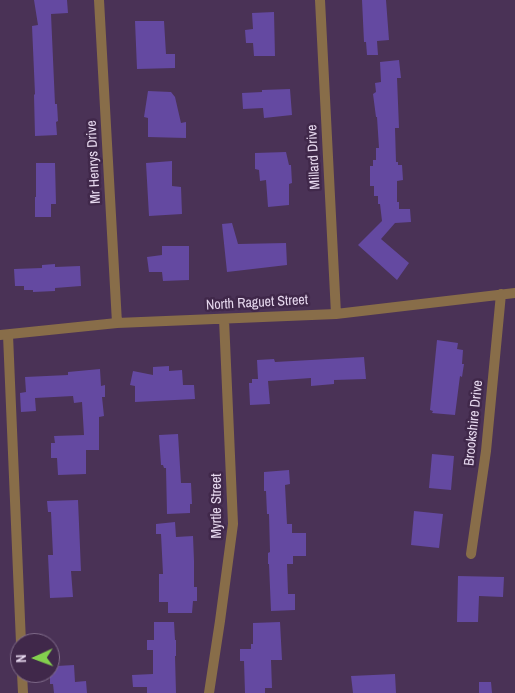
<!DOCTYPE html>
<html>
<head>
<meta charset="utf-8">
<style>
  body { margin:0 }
  #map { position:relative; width:515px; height:693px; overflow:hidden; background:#4a3256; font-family:"Archivo Narrow",sans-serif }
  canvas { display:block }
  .north { position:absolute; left:10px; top:633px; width:50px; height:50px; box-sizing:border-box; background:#40284a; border:1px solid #826e8c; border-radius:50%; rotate:268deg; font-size:14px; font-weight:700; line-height:20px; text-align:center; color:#e6d8ee }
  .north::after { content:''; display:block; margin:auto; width:18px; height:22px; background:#83d04e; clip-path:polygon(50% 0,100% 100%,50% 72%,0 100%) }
</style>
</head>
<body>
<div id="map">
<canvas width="515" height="693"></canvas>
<div class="north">N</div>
</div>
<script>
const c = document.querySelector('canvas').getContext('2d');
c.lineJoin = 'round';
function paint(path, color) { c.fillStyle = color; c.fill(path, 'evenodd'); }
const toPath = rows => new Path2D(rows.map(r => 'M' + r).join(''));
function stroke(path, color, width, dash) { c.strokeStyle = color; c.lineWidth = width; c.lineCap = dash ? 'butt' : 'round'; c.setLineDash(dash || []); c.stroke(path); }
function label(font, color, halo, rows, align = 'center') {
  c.font = font + ' "Archivo Narrow",sans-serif'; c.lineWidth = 5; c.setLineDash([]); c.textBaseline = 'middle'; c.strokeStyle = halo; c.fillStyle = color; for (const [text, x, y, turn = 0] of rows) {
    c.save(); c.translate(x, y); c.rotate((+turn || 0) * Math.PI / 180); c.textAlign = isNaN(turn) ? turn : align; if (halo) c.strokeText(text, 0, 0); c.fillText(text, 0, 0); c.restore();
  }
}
paint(toPath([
  [34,0,67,0,68,13,51,14,55,104,57,104,58,121,56,122,57,135,35,136,34,95,35,94,32,26,38,25],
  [362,0,386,0,389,40,377,41,378,55,367,55,366,42,364,42],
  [274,12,275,56,254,56,253,43,246,43,245,30,253,29,252,13],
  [135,21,164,21,166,54,175,54,175,68,137,69],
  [399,60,401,78,397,78,399,128,395,128,396,162,398,162,398,165,402,165,403,180,397,181,397,202,399,202,399,209,410,209,411,222,395,223,381,239,409,263,397,280,358,245,382,221,380,204,378,204,378,196,374,196,374,186,370,186,370,166,373,166,373,160,376,160,376,148,379,148,377,117,376,117,373,94,376,92,375,83,381,82,380,62],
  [290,89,292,115,264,118,263,108,243,109,242,93,262,92,262,90],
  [148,91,171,92,175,97,181,123,186,122,186,138,148,137,148,118,144,117],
  [286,152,289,165,291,165,292,183,289,184,289,205,268,207,266,180,260,181,259,170,255,169,255,153],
  [172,161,172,186,181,187,182,214,149,216,146,163],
  [36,163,55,163,56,204,51,204,51,217,35,217,35,197,36,197],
  [232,223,238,244,286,243,287,265,227,272,222,224],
  [162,246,189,246,189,280,163,281,162,272,149,272,147,257,162,255],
  [55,264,55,267,80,266,81,286,55,288,55,291,33,292,33,290,24,290,24,286,15,286,14,269,42,268,42,265],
  [437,340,458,343,457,349,463,350,462,364,464,364,462,377,460,376,455,415,432,413,433,411,430,410],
  [364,357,366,379,334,380,334,384,311,386,311,378,268,381,270,404,250,405,249,383,252,383,252,379,258,379,257,360,274,359,275,362],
  [169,366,169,371,182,370,183,385,194,385,195,399,135,402,135,386,130,385,133,371,153,375,153,367],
  [100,369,101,386,105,385,105,397,102,397,104,416,99,417,99,450,86,450,86,474,58,475,57,458,51,458,51,443,55,443,54,436,84,435,82,402,74,403,73,396,35,398,36,411,21,412,20,393,26,392,25,377,68,375,68,372],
  [178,434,181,483,191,483,192,504,190,504,190,513,167,514,166,468,164,468,163,465,161,465,159,435],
  [432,454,454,456,451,490,429,488],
  [289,470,290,484,285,485,287,524,292,524,292,533,306,533,306,556,293,556,293,564,287,564,288,594,295,594,295,610,271,611,269,564,268,564,268,553,270,552,269,514,267,514,266,491,264,491,264,472],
  [78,500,81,571,71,571,73,597,50,598,48,555,53,555,51,512,48,512,47,501],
  [414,511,443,514,439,548,411,545],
  [175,522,176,537,193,536,194,561,194,587,197,587,197,601,193,601,192,613,168,613,168,602,159,602,159,574,163,574,161,534,156,534,156,524],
  [458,576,504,577,503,597,479,596,478,622,457,622],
  [154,622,174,622,175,640,176,640,176,656,175,656,176,693,147,693,147,687,133,687,132,675,153,674,153,650,147,650,147,640,154,640],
  [280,622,282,660,271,660,272,688,265,688,265,693,245,693,244,661,240,661,240,649,251,649,251,644,253,644,253,623],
  [74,665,75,682,86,681,87,693,54,693,53,684,50,684,50,669,57,669,57,666],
  [395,674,396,693,353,693,351,676],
  [479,682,491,682,492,693,479,693]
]), '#6449a1');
stroke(toPath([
  [99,0,117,323],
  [320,0,336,314],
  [0,335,117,323,336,314,515,293],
  [8,335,21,643],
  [471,554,486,451,501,294],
  [22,673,23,693],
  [209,693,220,621,233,524,224,319]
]), '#886d49', 10);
label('14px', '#e6d8ee', '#40284a', [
  ["Millard Drive",314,157,-93],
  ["Mr Henrys Drive",94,162,-93],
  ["North Raguet Street",257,303,-3],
  ["Brookshire Drive",474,423,-84],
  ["Myrtle Street",217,506,-90]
]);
</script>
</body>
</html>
